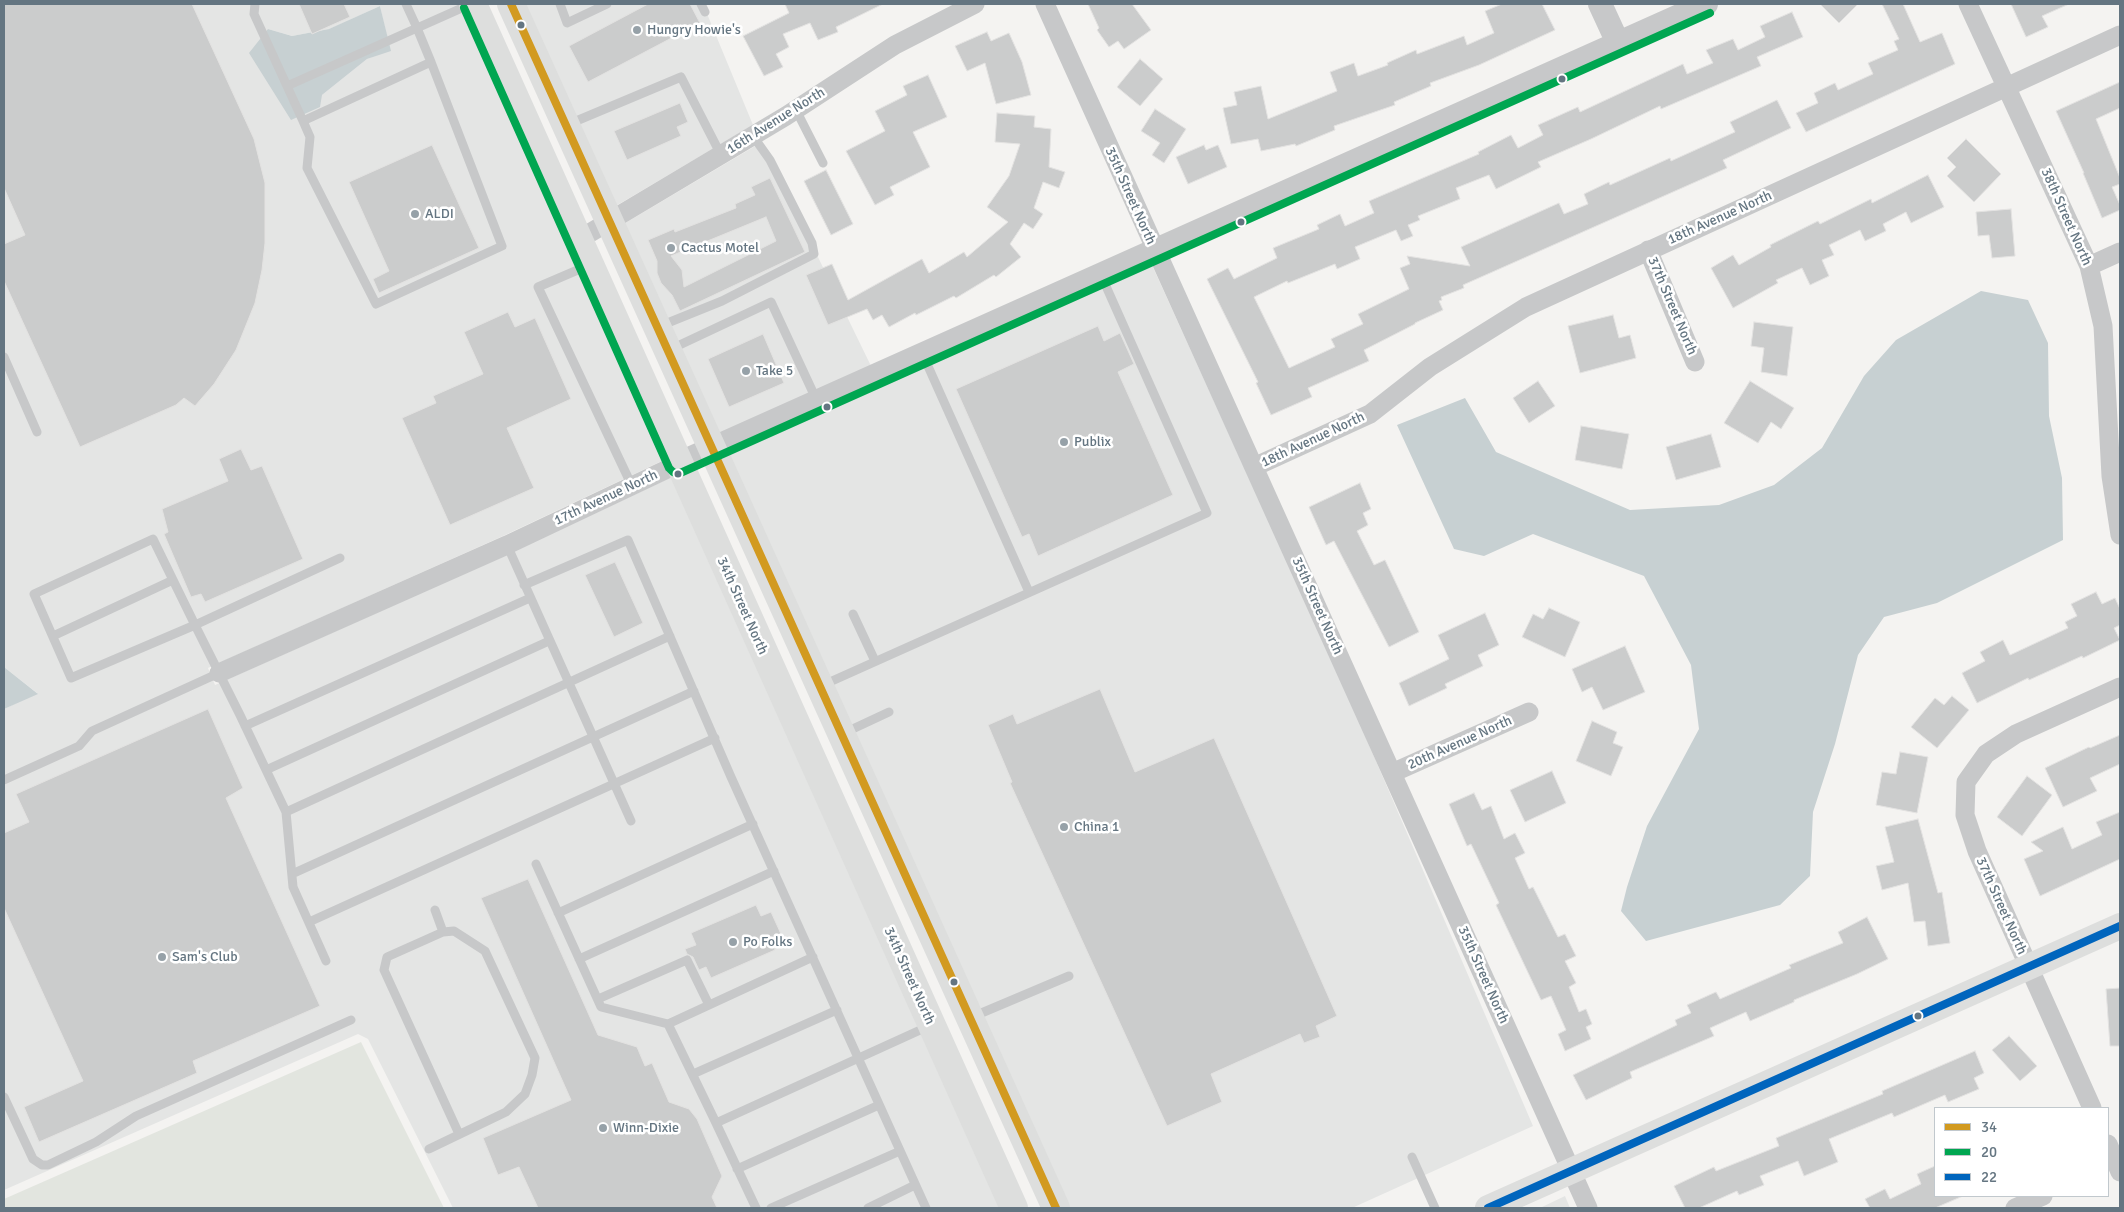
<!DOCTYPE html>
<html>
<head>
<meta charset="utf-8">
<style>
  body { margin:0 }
  #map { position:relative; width:2124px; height:1212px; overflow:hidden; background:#f4f3f1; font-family:Signika,sans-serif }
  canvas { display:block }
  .frame { position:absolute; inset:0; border:5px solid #647581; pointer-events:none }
  .legend { position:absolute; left:1934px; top:1107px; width:175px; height:90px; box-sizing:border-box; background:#fff; border:1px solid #c1c8cd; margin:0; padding:6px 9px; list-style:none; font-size:15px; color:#647581 }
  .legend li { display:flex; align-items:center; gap:10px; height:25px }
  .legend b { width:25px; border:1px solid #c1c8cd }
</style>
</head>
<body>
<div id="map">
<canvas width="2124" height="1212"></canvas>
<div class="frame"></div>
<ul class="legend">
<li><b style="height:6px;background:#d29a20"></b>34</li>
<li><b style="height:6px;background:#00a651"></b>20</li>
<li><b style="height:6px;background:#0065bd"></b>22</li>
</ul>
</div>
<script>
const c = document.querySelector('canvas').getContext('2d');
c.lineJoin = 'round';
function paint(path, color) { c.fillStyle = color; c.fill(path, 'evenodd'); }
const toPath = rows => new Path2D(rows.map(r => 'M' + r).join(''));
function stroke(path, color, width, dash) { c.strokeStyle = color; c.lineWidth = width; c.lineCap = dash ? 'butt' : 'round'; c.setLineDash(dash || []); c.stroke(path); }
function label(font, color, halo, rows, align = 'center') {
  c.font = font + ' Signika,sans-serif'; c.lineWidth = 5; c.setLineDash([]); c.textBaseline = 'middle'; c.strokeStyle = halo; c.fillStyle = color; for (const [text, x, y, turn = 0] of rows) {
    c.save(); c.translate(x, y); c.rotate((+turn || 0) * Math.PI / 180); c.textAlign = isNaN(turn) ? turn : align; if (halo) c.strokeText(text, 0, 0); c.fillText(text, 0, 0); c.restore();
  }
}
paint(toPath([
  [4,4,459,4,586,277,666,459,503,536,208,668,215,685,510,553,674,476,1001,1208,453,1208,368,1039,358,1034,4,1190,4,709,37,693,4,667],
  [380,6,390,50,367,59,322,95,268,29,292,36,330,29],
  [523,4,703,4,753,125,614,207],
  [762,142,871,366,717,436,622,225],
  [1151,263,1345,689,1533,1126,1352,1208,1065,1208,725,454],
  [1565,1196,1570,1208,1540,1208]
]), '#e4e5e4');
paint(toPath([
  [361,1042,444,1208,4,1208,4,1199]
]), '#e2e5df');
paint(toPath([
  [380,6,391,51,367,59,322,95,320,107,291,120,249,53,268,29,292,36,329,29],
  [1981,291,2028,300,2048,343,2049,416,2062,478,2063,540,1937,603,1884,617,1858,655,1835,744,1813,812,1810,876,1780,905,1646,941,1621,911,1627,887,1647,826,1699,729,1691,665,1644,576,1533,534,1484,556,1454,549,1397,425,1465,398,1496,452,1630,510,1719,505,1774,485,1822,448,1864,376,1896,340],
  [4,667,38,694,4,709]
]), '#c7d0d2');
const building = toPath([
  [4,4,192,4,254,139,265,183,265,243,262,270,255,303,236,350,214,384,195,406,184,398,176,405,80,447,4,281,4,244,25,235,4,188,4,4],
  [299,4,344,4,350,17,312,34,299,4],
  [648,4,690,4,700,23,588,82,569,46,648,4],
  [785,4,883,4,836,27,838,32,818,40,810,23,783,34,789,47,776,54,783,67,764,76,743,36,789,13,785,4],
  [1088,4,1132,4,1151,30,1124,49,1118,41,1109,47,1097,30,1099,28,1088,4],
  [1502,4,1542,4,1555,30,1479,65,1430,83,1431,86,1394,102,1395,105,1334,126,1335,130,1296,146,1295,144,1261,151,1258,139,1231,144,1223,108,1237,105,1234,92,1261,86,1268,119,1337,91,1330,72,1354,63,1358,76,1388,65,1387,63,1416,50,1417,54,1464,36,1467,45,1494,33,1485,11,1502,4],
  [1820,4,1858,4,1839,23,1820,4],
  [1882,4,1903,4,1920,42,1942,33,1955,64,1806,132,1796,113,1818,103,1814,93,1835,83,1838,90,1873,74,1868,63,1898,50,1894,41,1899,39,1882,4],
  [2011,4,2069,4,2042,16,2048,27,2026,37,2011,4],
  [1792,12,1803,37,1757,57,1761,66,1661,109,1660,106,1591,139,1538,162,1541,167,1496,189,1489,175,1456,188,1460,199,1418,216,1420,220,1408,225,1413,236,1401,241,1396,230,1355,247,1360,259,1337,269,1335,264,1288,283,1287,281,1254,297,1289,368,1335,347,1331,339,1363,324,1358,314,1409,289,1400,268,1410,264,1407,256,1470,266,1461,247,1559,203,1564,214,1588,204,1584,194,1609,182,1610,185,1670,158,1671,161,1735,132,1730,122,1777,100,1791,128,1723,160,1727,168,1463,285,1464,288,1441,297,1442,300,1439,301,1443,310,1415,323,1415,324,1364,350,1369,361,1308,388,1312,397,1271,415,1256,383,1258,382,1207,279,1228,268,1234,279,1277,258,1273,248,1319,229,1317,225,1340,214,1345,226,1374,213,1369,201,1479,154,1478,152,1511,135,1518,148,1543,135,1538,125,1578,107,1580,112,1683,64,1687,74,1713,63,1706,50,1733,39,1738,50,1765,37,1760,26,1792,12],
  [987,32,991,41,1009,33,1022,62,1031,95,996,104,985,63,967,71,955,46,987,32],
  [1140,59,1163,79,1140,106,1117,87,1140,59],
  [928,75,947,117,913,132,930,167,890,187,894,195,875,205,846,151,885,131,875,111,907,95,903,86,928,75],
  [2120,82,2120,108,2096,119,2120,178,2120,184,2112,187,2120,205,2120,210,2102,218,2083,173,2084,173,2056,111,2120,82],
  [680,103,688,122,677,127,681,136,627,160,614,131,680,103],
  [1155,109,1186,129,1164,163,1152,155,1160,143,1141,131,1155,109],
  [997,113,1035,116,1034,127,1051,129,1049,167,1065,172,1059,188,1043,182,1034,208,1043,214,1033,229,1024,223,1010,244,1021,257,996,277,994,275,956,298,954,296,916,315,915,313,889,327,882,315,873,320,867,309,828,325,806,275,832,264,848,300,922,259,929,273,964,252,967,257,1008,222,987,207,1009,176,1020,144,995,142,997,113],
  [1966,139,2001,174,1974,202,1947,176,1956,167,1947,158,1966,139],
  [432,145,479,248,379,293,373,279,389,271,349,182,432,145],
  [1204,145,1206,150,1218,145,1227,167,1188,184,1176,157,1204,145],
  [826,170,853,224,831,235,804,181,826,170],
  [1928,175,1944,207,1911,223,1906,212,1883,224,1886,231,1865,241,1860,230,1829,245,1834,255,1822,260,1829,276,1810,285,1802,268,1776,280,1778,283,1733,308,1711,268,1733,255,1739,265,1771,247,1770,245,1818,221,1820,224,1871,199,1872,203,1928,175],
  [770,178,805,252,680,311,672,295,661,283,657,273,657,261,648,240,674,229,675,232,736,208,735,204,755,195,751,187,770,178],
  [766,217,776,241,684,287,682,270,671,256,766,217],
  [2011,209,2015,256,1992,258,1989,235,1978,236,1976,212,2011,209],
  [508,312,515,327,535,318,571,399,507,428,534,488,450,525,402,418,436,403,433,396,483,374,464,332,508,312],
  [1613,315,1619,338,1630,335,1636,358,1580,373,1568,326,1613,315],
  [1754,322,1793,327,1787,376,1761,372,1764,348,1751,346,1754,322],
  [1098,326,1104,341,1120,333,1134,364,1118,372,1173,495,1038,556,1029,534,1022,537,956,389,1098,326],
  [763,334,784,383,729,407,708,359,763,334],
  [1538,381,1555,406,1529,423,1513,398,1538,381],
  [1750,381,1794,408,1781,429,1771,422,1758,443,1724,423,1750,381],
  [1581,426,1629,434,1622,469,1575,460,1581,426],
  [1711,434,1721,467,1676,480,1666,447,1711,434],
  [241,449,251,470,262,466,303,559,205,602,201,594,191,597,164,534,168,532,162,509,228,481,219,459,241,449],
  [1360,483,1371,509,1363,513,1368,525,1357,531,1374,565,1385,560,1419,632,1389,647,1334,541,1326,545,1309,507,1360,483],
  [615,562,643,623,614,637,585,575,615,562],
  [2096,592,2102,604,2115,598,2120,609,2120,625,2114,628,2120,640,2083,658,2082,656,2029,680,2028,678,1977,703,1962,673,1985,661,1980,652,2003,640,2010,655,2068,628,2065,622,2077,616,2071,604,2096,592],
  [1549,608,1580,622,1565,657,1522,637,1533,614,1543,619,1549,608],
  [1485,613,1499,645,1478,655,1483,666,1445,684,1447,688,1409,706,1399,683,1449,659,1438,635,1485,613],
  [1625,646,1645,692,1603,710,1592,687,1582,692,1572,669,1625,646],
  [1100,689,1135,772,1214,738,1337,1016,1316,1026,1320,1037,1304,1043,1300,1034,1211,1074,1222,1102,1167,1126,1010,783,1012,782,988,725,1013,714,1017,724,1100,689],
  [1952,696,1969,710,1937,748,1911,727,1935,698,1944,705,1952,696],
  [208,709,243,788,226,798,320,1006,193,1061,197,1073,39,1142,24,1107,83,1081,4,908,4,833,29,822,16,794,208,709],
  [1592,721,1617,732,1613,743,1623,747,1611,776,1576,761,1592,721],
  [2120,735,2120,764,2090,778,2097,791,2063,807,2045,768,2089,747,2090,748,2120,735],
  [1900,752,1928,757,1917,813,1876,805,1882,772,1896,774,1900,752],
  [1552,771,1566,803,1525,822,1510,790,1552,771],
  [2027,776,2052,795,2022,836,1997,817,2027,776],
  [1474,793,1482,810,1491,806,1504,839,1515,833,1525,853,1515,858,1529,889,1533,887,1558,937,1565,934,1576,956,1565,961,1576,983,1569,987,1579,1012,1586,1009,1592,1024,1586,1027,1591,1039,1565,1051,1558,1034,1566,1030,1551,996,1541,1000,1496,905,1499,903,1471,844,1467,846,1449,804,1474,793],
  [2120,812,2120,859,2040,896,2024,859,2043,851,2031,842,2063,827,2072,849,2102,835,2096,822,2120,812],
  [1918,819,1938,893,1942,892,1950,943,1928,946,1925,921,1914,922,1908,883,1882,890,1876,866,1894,862,1885,827,1918,819],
  [528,879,598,1035,637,1047,645,1066,652,1063,669,1102,689,1109,697,1119,722,1176,712,1197,717,1208,538,1208,519,1167,498,1175,483,1138,571,1100,481,898,528,879],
  [756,905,761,916,771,912,781,934,770,939,775,950,711,978,706,967,699,970,693,957,687,954,685,949,696,945,691,933,756,905],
  [1867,917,1888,959,1857,974,1794,1000,1794,1002,1750,1021,1746,1012,1710,1028,1714,1036,1630,1072,1632,1078,1586,1100,1573,1075,1677,1025,1675,1020,1691,1013,1687,1005,1716,992,1720,999,1791,968,1789,965,1843,943,1838,932,1867,917],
  [2120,988,2120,1046,2110,1046,2106,989,2120,988],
  [2009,1036,2037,1066,2020,1081,1992,1050,2009,1036],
  [1975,1051,1984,1073,1974,1078,1979,1089,1948,1102,1945,1095,1894,1117,1892,1113,1829,1139,1838,1162,1804,1176,1798,1161,1760,1176,1764,1185,1739,1195,1737,1191,1699,1208,1685,1208,1674,1186,1714,1167,1716,1171,1779,1146,1776,1138,1883,1094,1882,1091,1975,1051],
  [1935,1166,1935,1196,1963,1196,1935,1208,1870,1208,1865,1199,1885,1189,1890,1199,1921,1184,1917,1174,1935,1166]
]);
paint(building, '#cbcccc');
stroke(building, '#e3e2e1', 1);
stroke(toPath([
  [255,4,254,14,303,121],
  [406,4,417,28,471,4],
  [560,4,567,23,607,4],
  [701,4,705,12],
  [287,86,417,28,431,62,502,246,376,304,307,168,310,137,303,121,431,62],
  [796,110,823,163],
  [569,124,681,77,721,155],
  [587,266,538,287,632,486],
  [660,326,722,301,814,254,812,243,770,160,753,136],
  [671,349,771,302,817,401],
  [923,355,1029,592],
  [4,357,37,432],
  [507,545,631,821],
  [524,585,628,540,731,777,926,1208],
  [853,614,875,661],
  [53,636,173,580],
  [823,685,1207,513,1101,275],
  [245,726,530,598],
  [844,733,889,712],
  [266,770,549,641],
  [4,780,79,746,92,731,219,673],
  [286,812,670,636],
  [536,864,601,1007,668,1024,716,1123,929,1026],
  [292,874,694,691],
  [435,910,443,932],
  [558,913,753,824],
  [309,922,715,738],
  [579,959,774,871],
  [326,961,293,887,286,812,240,715,195,625,173,580,153,539,34,594,71,678,195,625,340,558],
  [598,999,687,960,709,1005],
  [972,1017,1069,976],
  [668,1024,813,957],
  [693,1074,837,1010],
  [4,1097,33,1159,42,1165,48,1165,96,1142,136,1116,351,1020],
  [716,1123,756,1208],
  [429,1149,506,1112,525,1094,532,1075,535,1058,485,951,454,931,443,932,387,957,384,970,459,1134],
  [1412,1157,1435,1208],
  [737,1169,879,1105],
  [771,1208,900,1151],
  [868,1208,915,1185]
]), '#c7c8c9', 9);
stroke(toPath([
  [1045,4,1588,1208],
  [1968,4,2089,266,2103,326,2111,476,2120,535],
  [578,240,786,116,895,45,975,4],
  [1648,250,1695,362],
  [2089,266,2120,252],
  [1254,467,1370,414,1430,367,1526,307,2120,35],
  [219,673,507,545,678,464],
  [1392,773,1529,712],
  [2092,1108,1977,851,1965,815,1966,782,1986,754,2016,734,2120,687],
  [2108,1144,2120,1172],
  [2015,1208,2043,1196]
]), '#c7c8c9', 19);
stroke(toPath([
  [1600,4,1618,43],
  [678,464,1706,4]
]), '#c7c8c9', 24);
stroke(toPath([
  [1488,1208,2120,926]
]), '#dddedd', 26);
stroke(toPath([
  [473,4,1014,1208],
  [511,4,1056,1208]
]), '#dddedd', 28);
stroke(toPath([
  [511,4,1056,1208]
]), '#d29a20', 8);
stroke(toPath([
  [464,8,669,468,673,472,678,474,1710,13]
]), '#00a651', 8);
stroke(toPath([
  [1488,1208,2120,926]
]), '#0065bd', 8);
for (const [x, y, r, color] of [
  [521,25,4.5,"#647581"],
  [637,30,5,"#96a1a8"],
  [1562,79,4.5,"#647581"],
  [415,214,5,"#96a1a8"],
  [1241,222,4.5,"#647581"],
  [671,248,5,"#96a1a8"],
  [746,371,5,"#96a1a8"],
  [827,407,4.5,"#647581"],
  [1064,442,5,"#96a1a8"],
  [678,474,4.5,"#647581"],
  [1064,827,5,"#96a1a8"],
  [733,942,5,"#96a1a8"],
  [162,957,5,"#96a1a8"],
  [954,982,4.5,"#647581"],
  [1918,1016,4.5,"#647581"],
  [603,1128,5,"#96a1a8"]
]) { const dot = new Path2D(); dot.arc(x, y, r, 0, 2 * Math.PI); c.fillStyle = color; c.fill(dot); stroke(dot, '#fff', 2); }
label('14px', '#647581', '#fff', [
  ["Hungry Howie's",647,30],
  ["ALDI",425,214],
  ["Cactus Motel",681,248],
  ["Take 5",756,371],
  ["Publix",1074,442],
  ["China 1",1074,827],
  ["Po Folks",743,942],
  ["Sam's Club",172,957],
  ["Winn-Dixie",613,1128]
], 'left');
label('14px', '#647581', '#fff', [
  ["16th Avenue North",776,121,-32],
  ["35th Street North",1130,196,66],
  ["38th Street North",2066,217,66],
  ["18th Avenue North",1720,218,-24],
  ["37th Street North",1672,306,67],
  ["18th Avenue North",1313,440,-25],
  ["17th Avenue North",606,498,-25],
  ["34th Street North",742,606,66],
  ["35th Street North",1317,606,66],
  ["20th Avenue North",1460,743,-24],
  ["37th Street North",2001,906,66],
  ["35th Street North",1483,975,66],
  ["34th Street North",909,976,66]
]);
</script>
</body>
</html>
